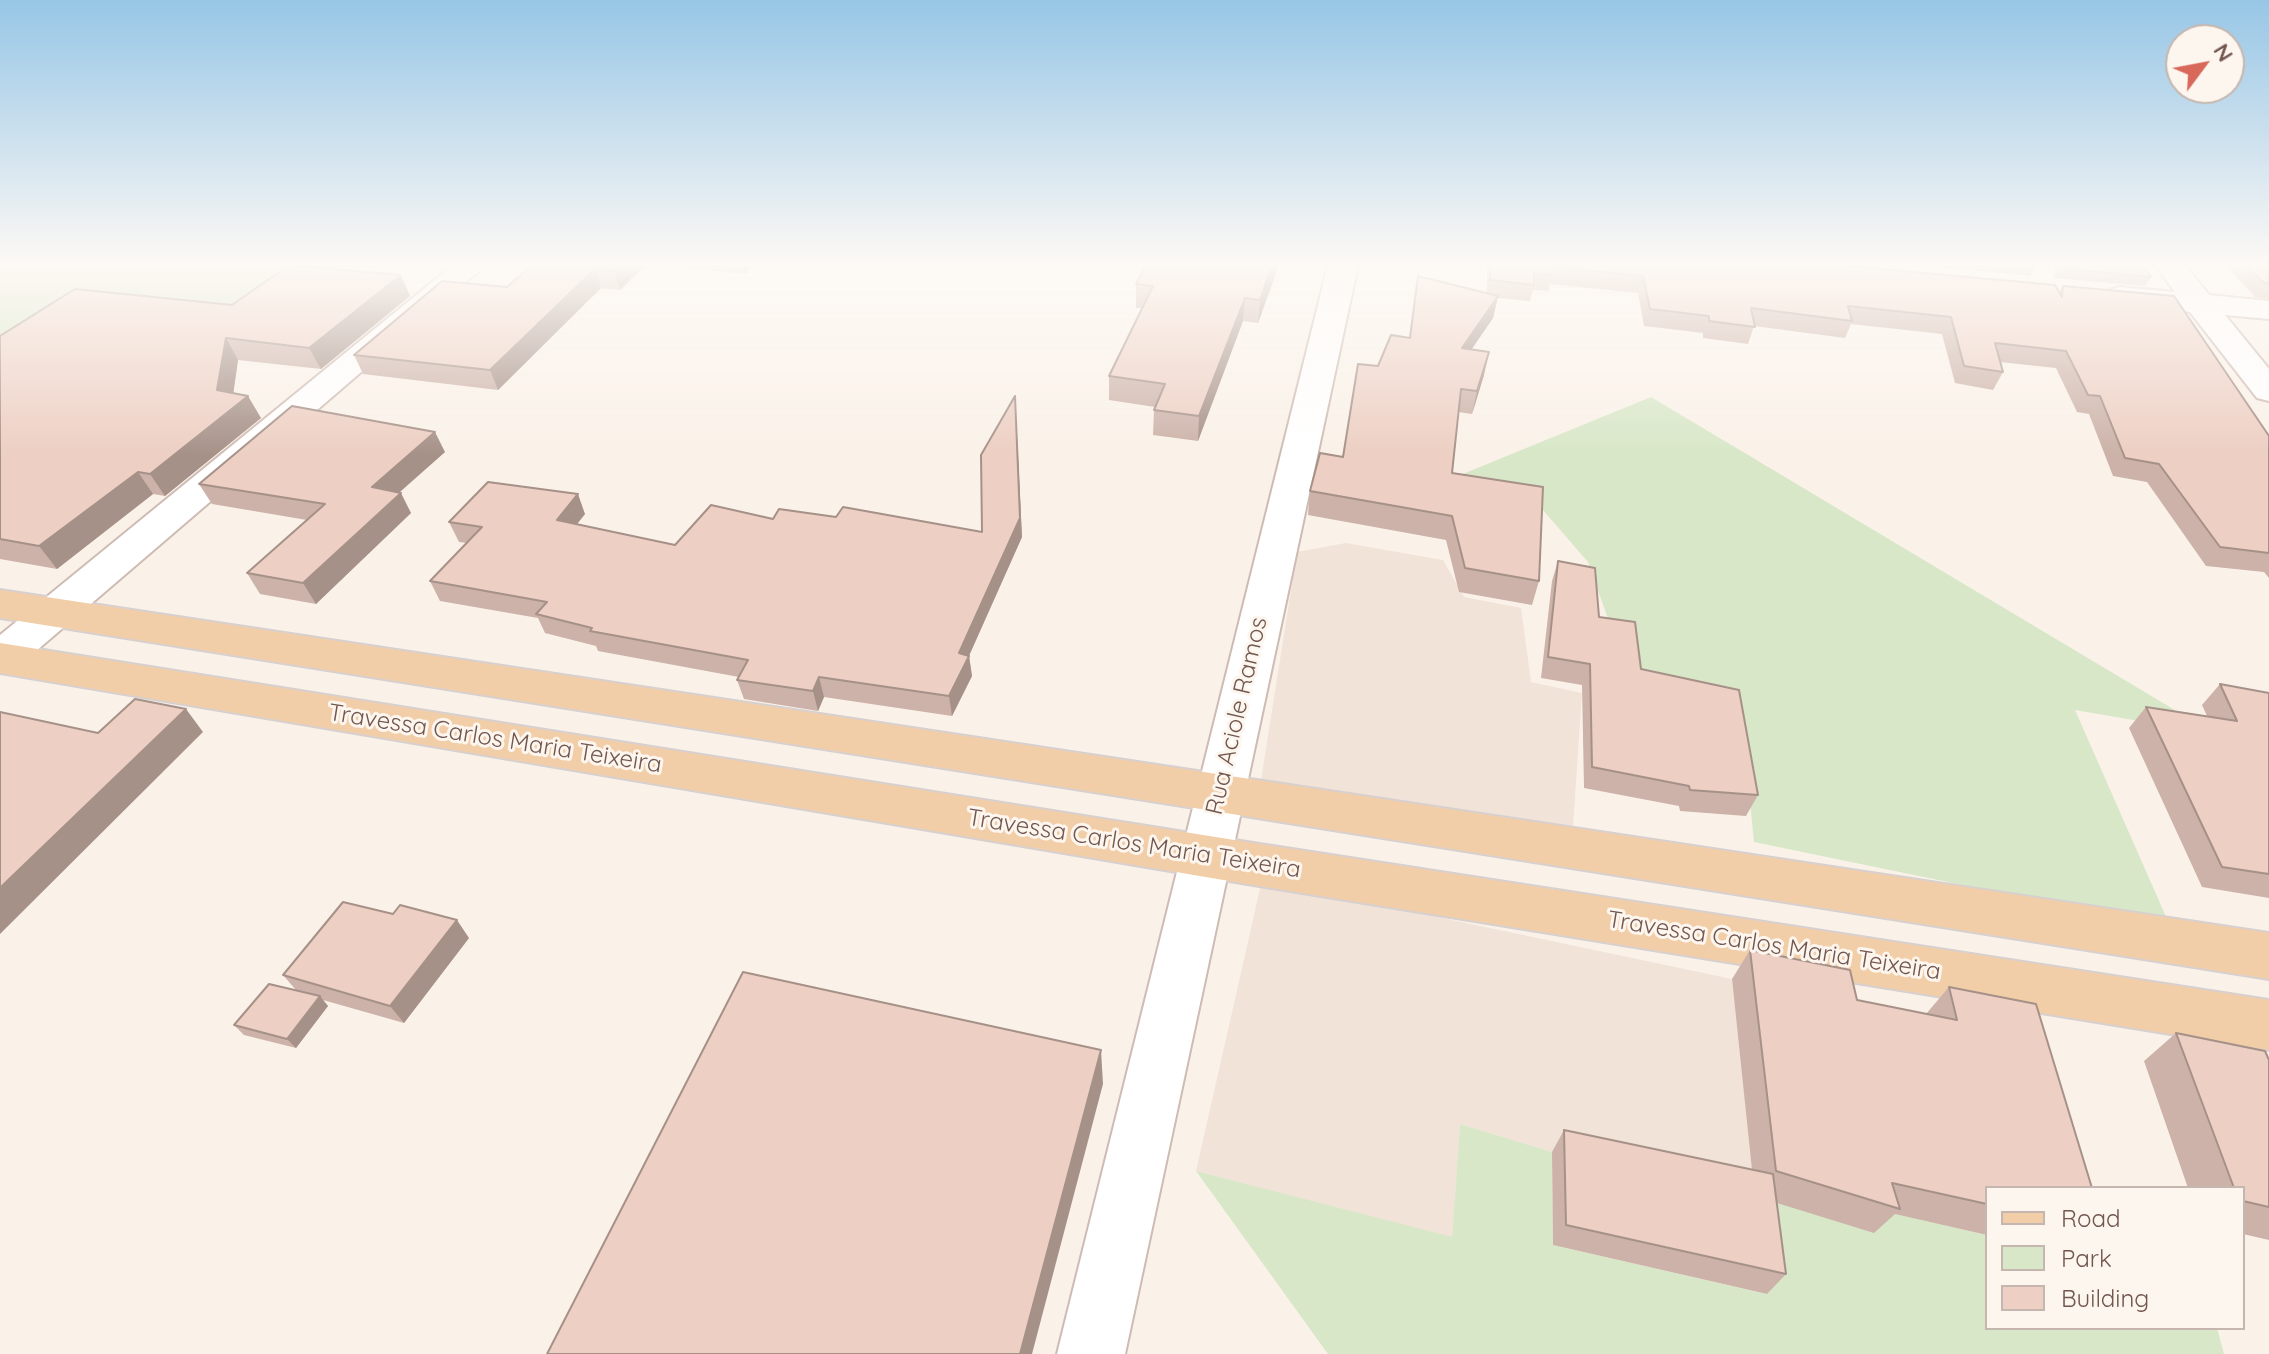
<!DOCTYPE html>
<html>
<head>
<meta charset="utf-8">
<style>
  body { margin:0 }
  #map { position:relative; width:2269px; height:1354px; overflow:hidden; background:#faf2e9; font-family:Quicksand,sans-serif }
  canvas { display:block }
  .legend { position:absolute; left:1985px; top:1186px; width:260px; height:144px; box-sizing:border-box; background:#fdf6ef; border:2px solid #c5b6af; margin:0; padding:10px 14px; list-style:none; font-size:24px; color:#72574f }
  .legend li { display:flex; align-items:center; gap:16px; height:40px }
  .legend b { width:40px; border:2px solid #c5b6af }
  .north { position:absolute; left:2165px; top:24px; width:80px; height:80px; box-sizing:border-box; background:#fdf6ef; border:2px solid #c5b6af; border-radius:50%; rotate:58deg; font-size:22px; font-weight:700; line-height:32px; text-align:center; color:#72574f }
  .north::after { content:''; display:block; margin:auto; width:28px; height:36px; background:#d8685a; clip-path:polygon(50% 0,100% 100%,50% 72%,0 100%) }
</style>
</head>
<body>
<div id="map">
<canvas width="2269" height="1354"></canvas>
<ul class="legend">
<li><b style="height:10px;background:#f2cea8"></b>Road</li>
<li><b style="height:22px;background:#d8e7c8"></b>Park</li>
<li><b style="height:22px;background:#edcfc3"></b>Building</li>
</ul>
<div class="north">N</div>
</div>
<script>
const c = document.querySelector('canvas').getContext('2d');
c.lineJoin = 'round';
function paint(path, color) { c.fillStyle = color; c.fill(path, 'evenodd'); }
const toPath = rows => new Path2D(rows.map(r => 'M' + r).join(''));
function stroke(path, color, width, dash) { c.strokeStyle = color; c.lineWidth = width; c.lineCap = dash ? 'butt' : 'round'; c.setLineDash(dash || []); c.stroke(path); }
function label(font, color, halo, rows, align = 'center') {
  c.font = font + ' Quicksand,sans-serif'; c.lineWidth = 6; c.setLineDash([]); c.textBaseline = 'middle'; c.strokeStyle = halo; c.fillStyle = color; for (const [text, x, y, turn = 0] of rows) {
    c.save(); c.translate(x, y); c.rotate((+turn || 0) * Math.PI / 180); c.textAlign = isNaN(turn) ? turn : align; if (halo) c.strokeText(text, 0, 0); c.fillText(text, 0, 0); c.restore();
  }
}
paint(toPath([
  [1346,543,1443,560,1464,597,1521,608,1531,682,1582,693,1573,826,1261,780,1297,552],
  [1262,880,1732,979,1755,1196,1552,1152,1460,1124,1452,1238,1196,1171]
]), '#f1e3d8');
paint(toPath([
  [0,265,333,265,242,316,0,386],
  [1651,397,2215,734,2075,710,2171,928,1754,842,1741,712,1632,687,1588,562,1542,509,1426,489],
  [1460,1124,1552,1152,1553,1245,1766,1294,1755,1196,1866,1207,1987,1235,1987,1328,2217,1328,2224,1354,1328,1354,1196,1171,1452,1237]
]), '#d8e7c8');
const minor = toPath([
  [453,265,486,265,15,669,0,673,0,635,453,265],
  [1328,265,1358,265,1125,1354,1057,1354,1328,265],
  [2155,265,2185,265,2209,295,2269,301,2269,319,2225,315,2269,369,2269,401,2257,398,2190,312,2109,302,2105,296,2109,290,2120,287,2175,292,2155,265]
]);
const major = toPath([
  [0,590,2269,933,2269,979,0,618,0,590],
  [0,643,1247,842,2269,1000,2269,1050,1247,884,0,673,0,643]
]);
stroke(minor, '#cebbb3', 4);
stroke(major, '#d8d0ce', 4);
paint(minor, '#fff');
paint(major, '#f2cea8');
paint(toPath([
  [532,265,645,265,620,290,601,288,498,390,363,374,354,355,507,287],
  [661,265,770,265,768,268,752,266,745,274],
  [1279,265,1258,323,1243,321,1198,441,1153,435,1154,410,1155,407,1109,400,1109,376,1142,308,1136,308,1136,284],
  [1487,265,1839,265,2059,292,2063,286,2269,436,2269,578,2264,572,2206,566,2147,482,2113,476,2089,414,2077,412,2056,368,2000,362,2003,372,1993,390,1955,383,1942,334,1851,324,1845,338,1754,326,1748,344,1703,338,1703,333,1644,326,1638,293,1550,284,1548,291,1533,290,1530,301,1498,298,1493,318,1472,349,1484,375,1472,414,1458,412,1452,473,1539,581,1532,605,1459,592,1446,540,1308,515,1310,491,1343,457,1378,366,1409,338,1418,276,1487,293],
  [1918,265,2036,265,2030,276],
  [2055,265,2143,265,2151,277,2145,286,2054,278],
  [2225,265,2269,265,2269,299,2255,297],
  [410,296,321,369,238,360,233,393,261,418,165,496,153,494,57,569,0,559,0,336,232,305],
  [1015,396,1022,537,969,656,972,676,952,716,824,697,818,711,744,699,737,680,739,677,598,651,596,646,545,633,538,618,440,601,430,581,467,543,459,542,449,522,585,514,577,524,675,545,773,519,836,517,982,532],
  [445,452,399,492,411,513,316,604,260,594,247,573,307,520,212,504,199,484],
  [1558,561,1599,617,1641,669,1758,795,1746,816,1680,811,1679,806,1584,788,1582,685,1541,678,1552,581],
  [2220,684,2269,693,2269,898,2202,887,2129,728,2146,707,2207,716,2202,705],
  [469,938,404,1023,323,1000,328,1006,296,1048,244,1035,234,1025,296,990,283,975],
  [1750,950,1857,1000,1926,1014,1949,987,2036,1004,1987,1188,1987,1235,1895,1214,1874,1233,1777,1203,1786,1274,1767,1294,1553,1245,1552,1152,1564,1130,1752,1170,1732,979],
  [2176,1033,2269,1060,2269,1240,2243,1234,2243,1188,2188,1188,2144,1061]
]), '#ccb2a8');
paint(toPath([
  [620,265,645,265,620,290,614,271],
  [742,265,752,265,752,266,745,274],
  [1272,265,1279,265,1258,323,1260,300],
  [595,269,601,288,498,390,490,370],
  [401,275,410,296,321,369,309,348],
  [1498,296,1493,318,1457,370,1462,348],
  [1245,298,1243,321,1198,441,1199,416],
  [226,338,238,360,231,410,248,396,261,418,165,496,150,474,217,390],
  [1489,352,1484,375,1472,414,1477,391],
  [1015,396,1022,537,963,669,969,656,972,676,952,716,949,696],
  [435,432,445,452,383,507,372,487],
  [138,472,153,494,57,569,39,546],
  [401,493,411,513,316,604,303,583],
  [578,494,585,514,565,539,557,520],
  [819,677,824,697,818,711,813,691],
  [186,709,203,732,0,934,0,888],
  [457,920,469,938,404,1023,390,1006],
  [320,996,328,1006,296,1048,287,1039],
  [1101,1050,1103,1084,1032,1354,1020,1354]
]), '#a69188');
const building = toPath([
  [289,265,401,275,309,348,226,338,217,390,248,396,150,474,138,472,39,546,0,539,0,336,75,289,232,305,289,265],
  [532,265,620,265,614,271,595,269,490,370,354,355,442,281,507,287,532,265],
  [1146,265,1272,265,1260,300,1245,298,1199,416,1154,410,1165,384,1109,376,1153,286,1136,284,1146,265],
  [1490,265,1839,265,2055,285,2062,297,2063,286,2174,296,2269,436,2269,553,2220,547,2159,464,2125,458,2100,396,2088,395,2066,351,1995,343,2003,372,1964,366,1951,317,1848,306,1852,321,1751,308,1755,327,1709,321,1709,316,1650,309,1643,276,1552,267,1552,275,1534,273,1534,285,1490,280,1490,265],
  [2060,265,2143,265,2151,277,2060,268,2060,265],
  [2246,265,2269,265,2269,284,2264,283,2246,265],
  [1418,276,1498,296,1462,348,1489,352,1477,391,1461,389,1452,473,1543,487,1539,581,1465,568,1452,516,1310,491,1320,453,1343,457,1358,364,1378,366,1391,335,1410,338,1418,276],
  [1015,396,1020,518,959,653,969,656,949,696,819,677,813,691,737,680,748,660,590,631,592,628,536,614,547,602,430,581,482,527,449,522,488,482,578,494,557,520,675,545,711,505,773,519,779,509,836,517,843,507,982,532,981,455,1015,396],
  [292,406,435,432,372,487,401,493,303,583,247,573,325,504,199,484,292,406],
  [1558,561,1595,568,1599,617,1635,622,1641,669,1739,690,1758,795,1690,790,1689,786,1592,767,1590,664,1548,657,1558,561],
  [2220,684,2269,693,2269,874,2222,867,2146,707,2237,721,2220,684],
  [135,699,186,709,0,888,0,712,98,733,135,699],
  [343,902,393,914,400,905,457,920,390,1006,283,975,343,902],
  [1750,950,1850,970,1857,1000,1957,1020,1949,987,2036,1004,2092,1188,1987,1188,1987,1204,1892,1183,1900,1209,1776,1171,1750,950],
  [743,972,1101,1050,1020,1354,547,1354,743,972],
  [269,984,320,996,287,1039,234,1025,269,984],
  [2176,1033,2265,1051,2269,1060,2269,1207,2243,1201,2243,1188,2234,1188,2176,1033],
  [1564,1130,1773,1174,1786,1274,1566,1225,1564,1130]
]);
paint(building, '#edcfc3');
stroke(building, '#a69188', 2);
const sky = c.createLinearGradient(0, 0, 0, 455);
sky.addColorStop(0, '#97c6e6');
sky.addColorStop(0.58, '#fdf9f5');
sky.addColorStop(1, '#fdf9f500');
c.fillStyle = sky;
c.fillRect(0, 0, 2269, 455);
label('24px', '#72574f', '#fdf6ef', [
  ["Rua Aciole Ramos",1237,716,-77],
  ["Travessa Carlos Maria Teixeira",495,739,9],
  ["Travessa Carlos Maria Teixeira",1134,844,9],
  ["Travessa Carlos Maria Teixeira",1774,946,9]
]);
</script>
</body>
</html>
